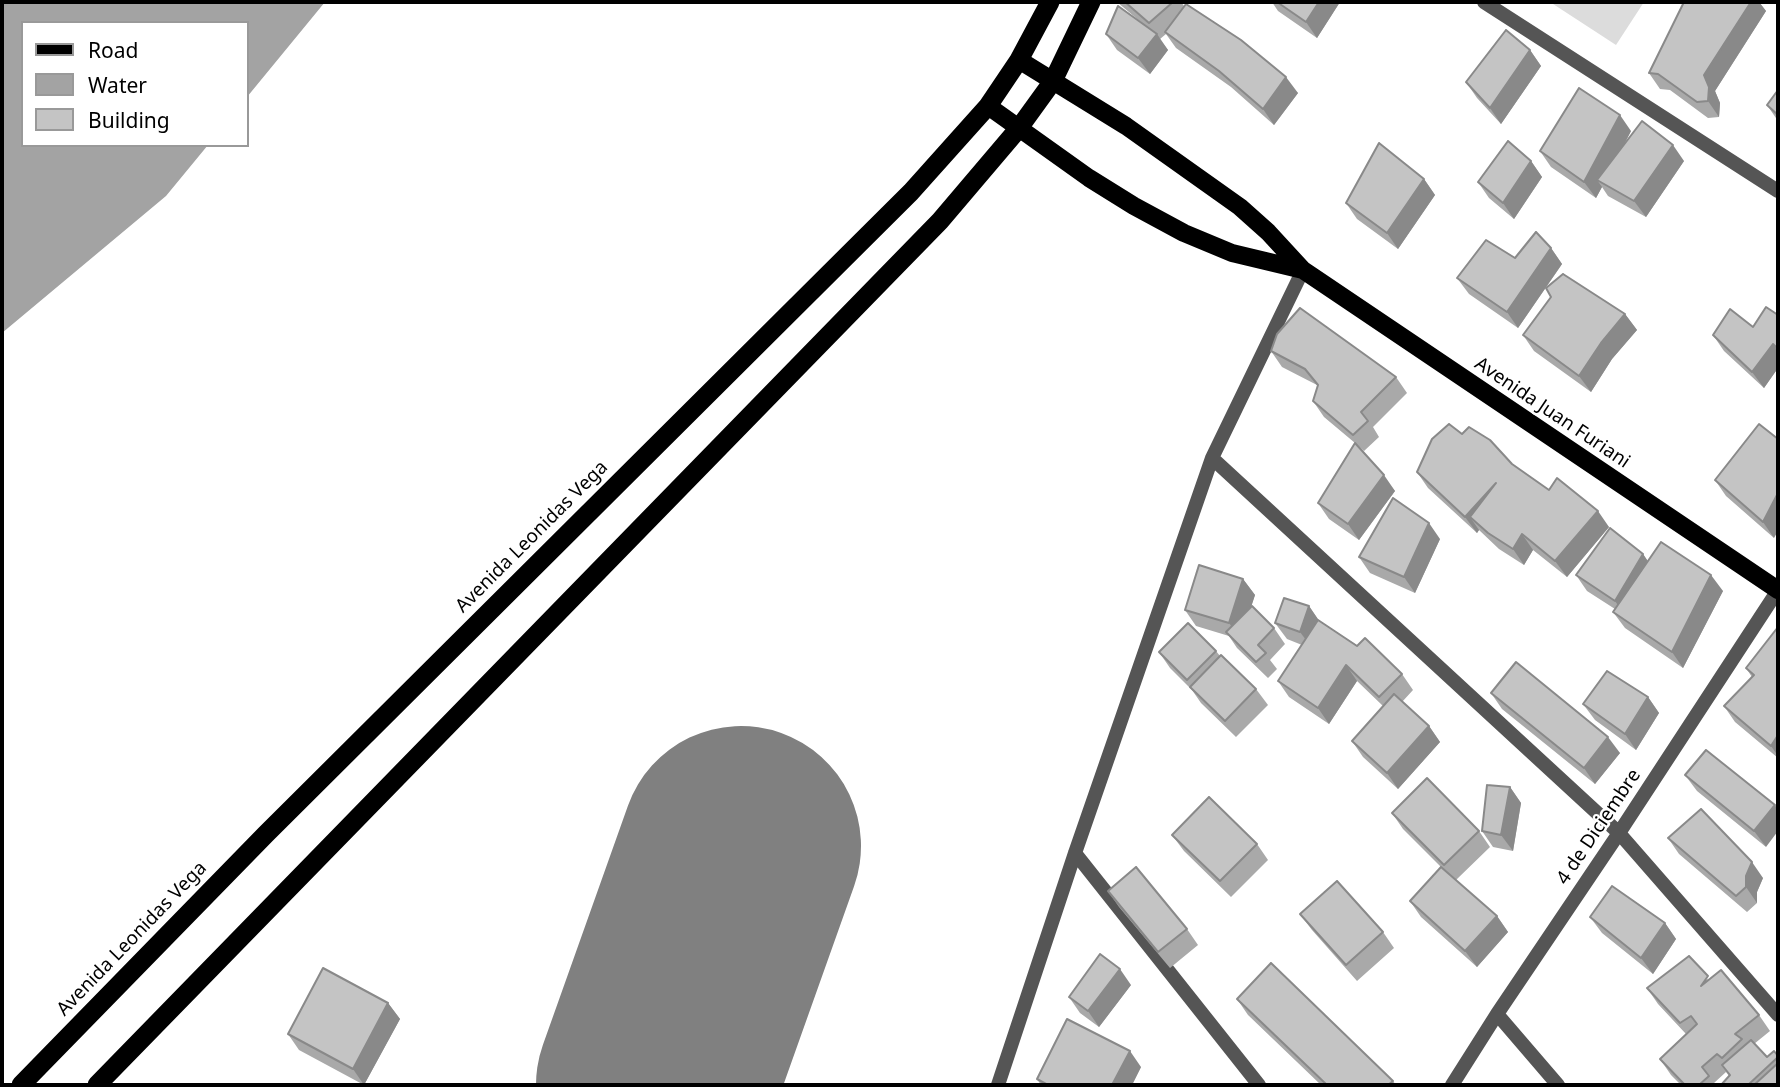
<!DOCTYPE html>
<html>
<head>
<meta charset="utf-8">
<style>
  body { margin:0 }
  #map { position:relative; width:1780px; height:1087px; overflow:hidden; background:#fff; font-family:"Noto Sans",sans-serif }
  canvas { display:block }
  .frame { position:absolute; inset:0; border:4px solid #000; pointer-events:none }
  .legend { position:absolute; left:21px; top:21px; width:228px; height:126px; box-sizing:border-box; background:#fff; border:2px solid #999; margin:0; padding:9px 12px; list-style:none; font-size:21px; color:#000 }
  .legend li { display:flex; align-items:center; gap:14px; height:35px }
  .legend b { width:35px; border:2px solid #999 }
</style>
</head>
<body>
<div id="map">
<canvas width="1780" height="1087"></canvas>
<div class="frame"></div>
<ul class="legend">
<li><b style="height:9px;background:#000"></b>Road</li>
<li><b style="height:19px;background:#a3a3a3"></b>Water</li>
<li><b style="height:19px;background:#c4c4c4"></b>Building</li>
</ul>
</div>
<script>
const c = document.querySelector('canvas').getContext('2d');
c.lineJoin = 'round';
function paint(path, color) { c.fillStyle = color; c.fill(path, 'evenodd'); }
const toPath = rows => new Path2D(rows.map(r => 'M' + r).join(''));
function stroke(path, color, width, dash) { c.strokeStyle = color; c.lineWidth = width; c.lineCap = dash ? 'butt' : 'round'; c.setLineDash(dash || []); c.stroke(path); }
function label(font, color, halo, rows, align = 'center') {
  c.font = font + ' "Noto Sans",sans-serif'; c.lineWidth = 5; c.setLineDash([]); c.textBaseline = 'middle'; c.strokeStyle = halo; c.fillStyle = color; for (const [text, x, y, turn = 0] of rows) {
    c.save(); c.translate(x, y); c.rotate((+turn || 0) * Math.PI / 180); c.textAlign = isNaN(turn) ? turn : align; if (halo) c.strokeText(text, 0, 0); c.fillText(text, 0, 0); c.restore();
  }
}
paint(toPath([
  [1550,2,1644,2,1616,45]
]), '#dcdcdc');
paint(toPath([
  [2,2,325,2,247,97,247,23,23,23,23,145,208,145,166,196,2,333]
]), '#a3a3a3');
stroke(toPath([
  [656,1085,741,846]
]), '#808080', 240);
stroke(toPath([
  [1484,2,1778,191],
  [1212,458,1619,833,1778,1015],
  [1075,853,1259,1085],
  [1497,1014,1558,1085],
  [998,1085,1075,853,1212,458,1303,270],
  [1452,1085,1497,1014,1619,833,1778,590]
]), '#555', 14);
stroke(toPath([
  [1019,60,1126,126,1240,207,1268,232,1303,270,1778,590],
  [988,106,1089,178,1134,206,1184,233,1232,253,1303,270]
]), '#000', 18);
stroke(toPath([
  [21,1085,266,834,911,192,988,106,1019,60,1050,2],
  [97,1085,940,221,1019,128,1053,81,1091,2]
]), '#000', 19);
paint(toPath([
  [1117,2,1181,2,1184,6,1298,93,1274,125,1231,87,1176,48,1166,34,1160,39,1158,37,1168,50,1150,74,1117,50,1106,34,1148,28],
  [1272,2,1340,2,1317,38,1278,11],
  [1684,2,1759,2,1766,11,1715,91,1720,103,1719,117,1708,118,1670,90,1660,89,1649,73],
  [1530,50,1541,66,1501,124,1477,98,1466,82],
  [1778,90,1778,121,1767,105],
  [1631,131,1625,143,1684,161,1646,217,1608,196,1602,187,1596,198,1551,167,1540,151],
  [1531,161,1542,177,1514,219,1489,198,1478,182],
  [1424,179,1435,195,1398,249,1357,219,1346,203],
  [1551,248,1562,264,1518,328,1469,294,1457,278],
  [1625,314,1637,330,1612,359,1591,392,1534,351,1523,335],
  [1778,315,1778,368,1764,388,1724,351,1713,335,1753,327],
  [1271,351,1396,377,1407,393,1373,427,1379,437,1364,451,1355,443,1395,491,1359,540,1329,519,1318,503,1355,443,1324,417,1313,401,1318,386,1317,385,1282,367],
  [1759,424,1774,538,1726,496,1715,480],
  [1462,434,1512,464,1549,490,1609,527,1567,577,1533,550,1524,565,1499,549,1479,530,1477,533,1428,488,1417,472],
  [1440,539,1415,593,1370,573,1359,557],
  [1643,554,1648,562,1723,591,1683,668,1625,628,1613,612,1615,609,1587,591,1576,575],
  [1243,579,1255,595,1251,606,1274,628,1285,644,1270,660,1277,669,1268,678,1237,648,1229,636,1196,626,1185,610],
  [1309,606,1319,621,1402,674,1413,690,1402,702,1429,726,1440,742,1398,789,1363,757,1352,741,1383,706,1357,681,1329,724,1289,697,1278,681,1302,645,1287,639,1275,623],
  [1778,627,1778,758,1735,722,1724,706,1752,677,1746,668],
  [1216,651,1220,656,1256,689,1268,705,1236,737,1201,703,1192,690,1170,668,1159,652],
  [1491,693,1620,753,1595,784,1502,709],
  [1648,697,1659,713,1636,750,1595,720,1583,704],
  [1706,750,1766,847,1697,791,1685,775],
  [1510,787,1521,803,1513,851,1493,847,1482,831],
  [1392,813,1479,831,1490,847,1456,880,1497,916,1508,932,1477,967,1421,917,1410,901,1443,869,1403,829],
  [1172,835,1257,844,1268,860,1231,897,1184,851],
  [1668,838,1763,878,1757,892,1757,903,1747,912,1679,854],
  [1108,891,1187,929,1198,945,1170,968,1119,907],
  [1300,914,1383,932,1394,948,1357,981,1312,930],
  [1590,917,1665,923,1676,939,1653,974,1602,933],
  [1710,979,1759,1015,1770,1031,1754,1044,1767,1057,1778,1056,1778,1085,1721,1085,1729,1076,1726,1072,1714,1083,1715,1085,1681,1085,1671,1075,1660,1059,1686,1034,1658,1004,1647,988],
  [1131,985,1099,1027,1080,1013,1069,997],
  [1237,999,1393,1081,1396,1085,1321,1085,1248,1015],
  [388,1003,400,1019,364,1085,299,1050,288,1034],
  [1141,1067,1132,1085,1041,1085,1037,1079]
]), '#a9a9a9');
paint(toPath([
  [1319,2,1340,2,1317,38,1306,22],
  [1751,2,1759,2,1766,11,1715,91,1720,103,1719,117,1708,101,1704,75],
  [1157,34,1168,50,1150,74,1138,58],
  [1530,50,1541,66,1501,124,1490,108],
  [1286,77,1298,93,1274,125,1263,109],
  [1620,115,1631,131,1603,184,1597,180,1602,187,1596,198,1584,182],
  [1673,145,1684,161,1646,217,1634,201],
  [1531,161,1542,177,1514,219,1503,203],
  [1424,179,1435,195,1398,249,1387,233],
  [1551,248,1562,264,1518,328,1507,312],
  [1625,314,1637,330,1612,359,1591,392,1579,376,1601,343],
  [1773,344,1778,352,1778,368,1764,388,1752,372],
  [1384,475,1395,491,1359,540,1348,524],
  [1496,483,1470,517,1479,530,1477,533,1465,517],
  [1778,493,1778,531,1774,538,1763,522],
  [1598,511,1609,527,1567,577,1555,561],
  [1429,523,1440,539,1415,593,1404,577],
  [1522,534,1533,550,1524,565,1513,549],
  [1643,554,1654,570,1626,617,1615,601],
  [1711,575,1723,591,1683,668,1672,652],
  [1243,579,1255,595,1241,639,1229,623],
  [1309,606,1320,622,1312,648,1300,632],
  [1346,665,1357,681,1329,724,1318,708],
  [1648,697,1659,713,1636,750,1625,734],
  [1429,726,1440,742,1398,789,1387,773],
  [1778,735,1778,756,1771,746],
  [1608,737,1620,753,1595,784,1584,768],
  [1510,787,1521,803,1513,851,1501,835],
  [1775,805,1778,810,1778,831,1766,847,1754,831],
  [1752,862,1763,878,1757,892,1757,903,1746,887,1746,876],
  [1497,916,1508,932,1477,967,1465,951],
  [1665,923,1676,939,1653,974,1641,958],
  [1120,969,1131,985,1099,1027,1088,1011],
  [388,1003,400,1019,364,1085,353,1069],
  [1130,1051,1141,1067,1132,1085,1112,1085]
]), '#898989');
const building = toPath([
  [1125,2,1173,2,1149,23,1125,2],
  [1277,2,1319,2,1306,22,1277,2],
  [1684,2,1751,2,1704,75,1709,87,1708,101,1697,102,1658,74,1649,73,1684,2],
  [1186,4,1241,40,1286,77,1263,109,1219,71,1165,32,1186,4],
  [1118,6,1157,34,1138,58,1106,34,1118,6],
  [1506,30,1530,50,1490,108,1466,82,1506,30],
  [1579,88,1620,115,1584,182,1540,151,1579,88],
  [1778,90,1778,115,1767,105,1778,90],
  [1642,121,1673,145,1634,201,1597,180,1642,121],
  [1508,141,1531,161,1503,203,1478,182,1508,141],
  [1379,143,1424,179,1387,233,1346,203,1379,143],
  [1536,232,1551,248,1507,312,1457,278,1486,240,1515,258,1536,232],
  [1563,274,1625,314,1601,343,1579,376,1523,335,1551,297,1546,288,1563,274],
  [1766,307,1778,315,1778,349,1773,344,1752,372,1713,335,1730,309,1753,327,1766,307],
  [1300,308,1396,377,1361,412,1368,421,1353,435,1313,401,1318,385,1305,369,1271,351,1277,334,1300,308],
  [1449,424,1462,434,1469,427,1490,440,1512,464,1549,490,1557,478,1598,511,1555,561,1522,534,1513,549,1488,533,1470,517,1496,483,1465,517,1417,472,1432,439,1449,424],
  [1759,424,1778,439,1778,493,1763,522,1715,480,1759,424],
  [1355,443,1384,475,1348,524,1318,503,1355,443],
  [1393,498,1429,523,1404,577,1359,557,1393,498],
  [1610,528,1643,554,1615,601,1576,575,1610,528],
  [1661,542,1711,575,1672,652,1613,612,1661,542],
  [1199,565,1243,579,1229,623,1185,610,1199,565],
  [1284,598,1309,606,1300,632,1275,623,1284,598],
  [1252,606,1274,628,1258,645,1266,653,1256,662,1226,632,1252,606],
  [1318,620,1357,646,1365,638,1402,674,1379,697,1346,665,1318,708,1278,681,1318,620],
  [1188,623,1216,651,1187,680,1159,652,1188,623],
  [1778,627,1778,735,1771,746,1724,706,1754,675,1746,668,1778,627],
  [1221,655,1256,689,1225,721,1190,687,1221,655],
  [1516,662,1608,737,1584,768,1491,693,1516,662],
  [1607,671,1648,697,1625,734,1583,704,1607,671],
  [1394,694,1429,726,1387,773,1352,741,1394,694],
  [1706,750,1775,805,1754,831,1685,775,1706,750],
  [1427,778,1479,831,1444,865,1392,813,1427,778],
  [1487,785,1510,787,1501,835,1482,831,1487,785],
  [1209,797,1257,844,1220,881,1172,835,1209,797],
  [1701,809,1752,862,1746,876,1746,887,1736,896,1668,838,1701,809],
  [1136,867,1187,929,1158,952,1108,891,1136,867],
  [1441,867,1497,916,1465,951,1410,901,1441,867],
  [1337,881,1383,932,1346,965,1300,914,1337,881],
  [1612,886,1665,923,1641,958,1590,917,1612,886],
  [1100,954,1120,969,1088,1011,1069,997,1100,954],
  [1689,956,1708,976,1701,986,1721,970,1759,1015,1735,1034,1742,1039,1722,1058,1717,1054,1702,1067,1709,1076,1699,1085,1685,1085,1660,1059,1697,1024,1691,1016,1680,1023,1647,988,1689,956],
  [1271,963,1393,1081,1388,1085,1327,1085,1237,999,1271,963],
  [323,968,388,1003,353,1069,288,1034,323,968],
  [1067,1019,1130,1051,1112,1085,1048,1085,1037,1079,1067,1019],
  [1751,1040,1767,1057,1774,1051,1778,1056,1778,1057,1748,1085,1721,1085,1730,1075,1722,1065,1751,1040],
  [1778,1063,1778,1085,1754,1085,1778,1063]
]);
paint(building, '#c4c4c4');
stroke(building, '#898989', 2);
label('19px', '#000', '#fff', [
  ["Avenida Juan Furiani",1552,413,34],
  ["Avenida Leonidas Vega",532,537,-45],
  ["4 de Diciembre",1599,827,-56],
  ["Avenida Leonidas Vega",132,939,-46]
]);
</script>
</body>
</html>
